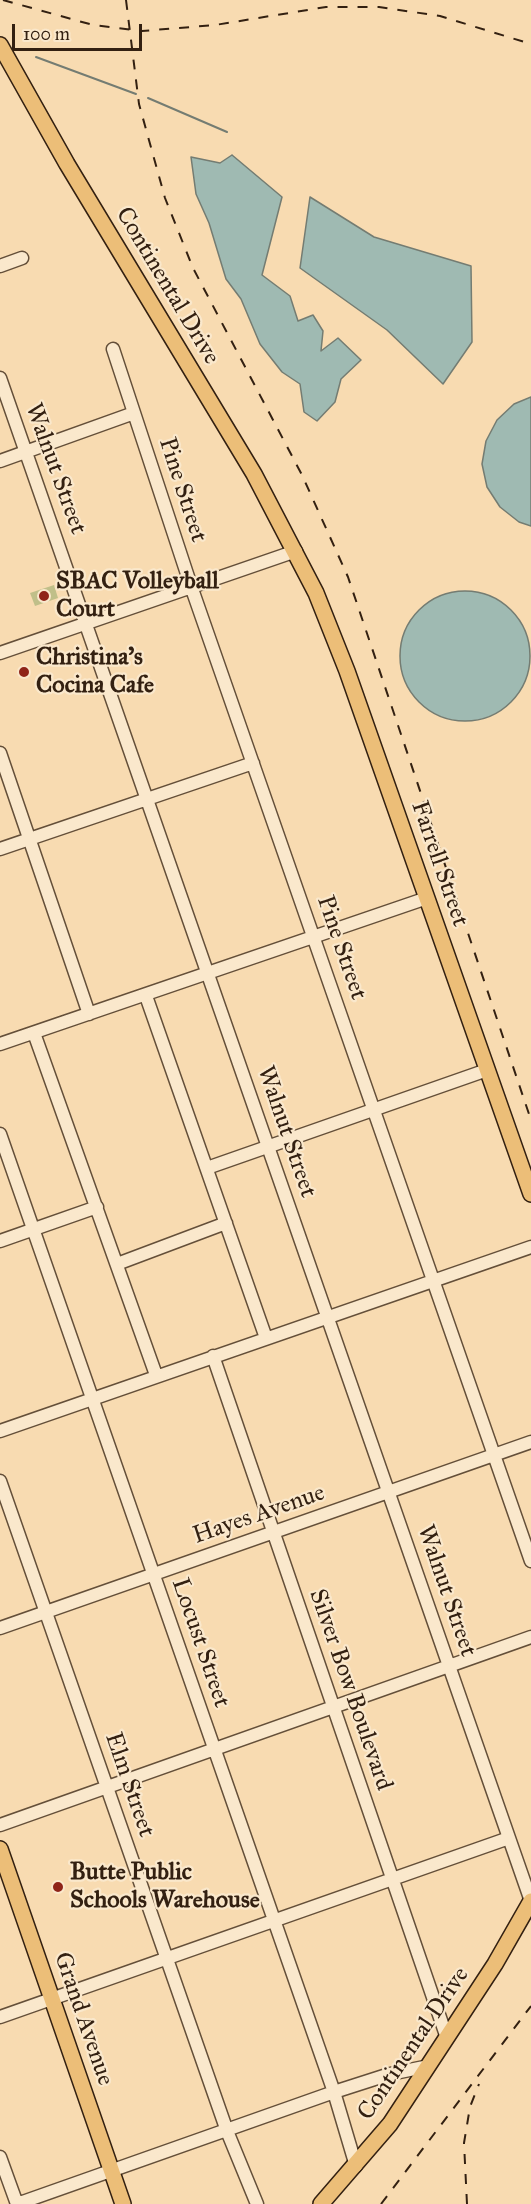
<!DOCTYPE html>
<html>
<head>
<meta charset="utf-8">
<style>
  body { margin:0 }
  #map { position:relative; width:531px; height:2204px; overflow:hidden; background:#f8dbb1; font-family:"IM FELL Great Primer",serif }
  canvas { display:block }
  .scale { position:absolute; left:12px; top:24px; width:130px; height:27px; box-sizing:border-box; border:3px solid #332011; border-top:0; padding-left:8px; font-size:18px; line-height:21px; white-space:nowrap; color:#332011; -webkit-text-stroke:4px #fae8cc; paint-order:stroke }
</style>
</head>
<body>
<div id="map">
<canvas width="531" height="2204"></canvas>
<div class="scale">100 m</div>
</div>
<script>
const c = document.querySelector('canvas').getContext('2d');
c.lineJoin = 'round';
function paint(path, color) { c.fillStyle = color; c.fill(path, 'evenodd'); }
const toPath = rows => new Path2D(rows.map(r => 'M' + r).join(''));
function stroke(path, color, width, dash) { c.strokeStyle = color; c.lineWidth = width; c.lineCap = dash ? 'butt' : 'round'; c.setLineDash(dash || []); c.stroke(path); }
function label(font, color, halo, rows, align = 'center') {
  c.font = font + ' "IM FELL Great Primer",serif'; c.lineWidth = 4.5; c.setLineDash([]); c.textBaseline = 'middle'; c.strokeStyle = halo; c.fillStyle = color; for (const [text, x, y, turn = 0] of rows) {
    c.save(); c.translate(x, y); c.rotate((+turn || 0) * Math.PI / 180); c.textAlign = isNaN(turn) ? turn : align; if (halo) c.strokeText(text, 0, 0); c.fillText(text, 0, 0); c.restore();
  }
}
paint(toPath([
  [54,585,58,598,35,606,30,593]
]), '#c0bf89');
const water = toPath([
  [232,155,282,197,262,275,290,296,298,321,313,315,323,331,321,351,338,338,361,360,341,379,335,402,317,421,304,412,300,384,282,372,260,344,241,299,226,279,209,223,196,194,191,157,220,163,232,155],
  [310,197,374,237,471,266,472,342,443,384,387,330,300,268,310,197],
  [531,397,531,526,519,522,500,507,487,487,482,464,486,441,497,420,514,404,531,397],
  '400 656a65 65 0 1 1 130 0a65 65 0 1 1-130 0Z'
]);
paint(water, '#9fbab2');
stroke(water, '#747c72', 1.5);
stroke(toPath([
  [36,57,136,94],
  [148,98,227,132]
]), '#747c72', 2);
const minor = toPath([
  [0,266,22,258],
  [113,349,192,589,531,1561],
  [0,378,531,1901],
  [0,461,134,413],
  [0,653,296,551],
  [0,753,89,1014],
  [0,849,253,763],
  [146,996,266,1338],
  [34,1033,156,1375],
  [0,1044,427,898],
  [0,1134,334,2092,356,2166],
  [207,1168,487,1070],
  [0,1241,97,1207],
  [117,1264,226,1223],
  [213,1356,447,2038],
  [0,1431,531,1247],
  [0,1481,227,2131,257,2204],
  [0,1628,531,1442],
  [0,1825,531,1637],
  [0,2017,509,1838],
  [0,2157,17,2204],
  [17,2204,334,2092,390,2074,429,2066]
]);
const major = toPath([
  [0,45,67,164,254,474,316,593,347,671,531,1194],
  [0,1849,123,2204],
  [321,2204,390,2124,495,1964,531,1901]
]);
stroke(minor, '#644f39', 15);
stroke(major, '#332011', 18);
stroke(minor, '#fae8cc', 12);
stroke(major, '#ecbe78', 15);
stroke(toPath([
  [3,0,93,25,142,31,215,25,326,7,379,7,440,16,531,44],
  [126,0,139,104,165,198,193,268,302,475,348,577,531,1120],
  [381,2204,531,2006],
  [467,2204,464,2143,470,2107,479,2084]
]), '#332011', 2, [10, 10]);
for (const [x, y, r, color] of [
  [44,596,6,"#8f2418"],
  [24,672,6,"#8f2418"],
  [58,1887,6,"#8f2418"]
]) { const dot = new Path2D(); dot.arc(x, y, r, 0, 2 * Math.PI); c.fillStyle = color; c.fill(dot); stroke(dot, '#fae8cc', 2); }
label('24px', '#332011', '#fae8cc', [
  ["Continental Drive",167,286,59],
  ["Walnut Street",55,469,70],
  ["Pine Street",182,490,72],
  ["Farrell Street",439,864,71],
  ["Pine Street",341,948,71],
  ["Walnut Street",286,1132,71],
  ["Hayes Avenue",259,1515,-19],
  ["Walnut Street",446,1591,71],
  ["Locust Street",200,1643,71],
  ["Silver Bow Boulevard",350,1690,71],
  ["Elm Street",129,1785,71],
  ["Grand Avenue",83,2019,71],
  ["Continental Drive",414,2044,-56]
]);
label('bold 24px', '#332011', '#fae8cc', [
  ["SBAC Volleyball",56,582],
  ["Court",56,610],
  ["Christina's",36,658],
  ["Cocina Cafe",36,686],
  ["Butte Public",70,1873],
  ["Schools Warehouse",70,1901]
], 'left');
</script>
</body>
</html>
